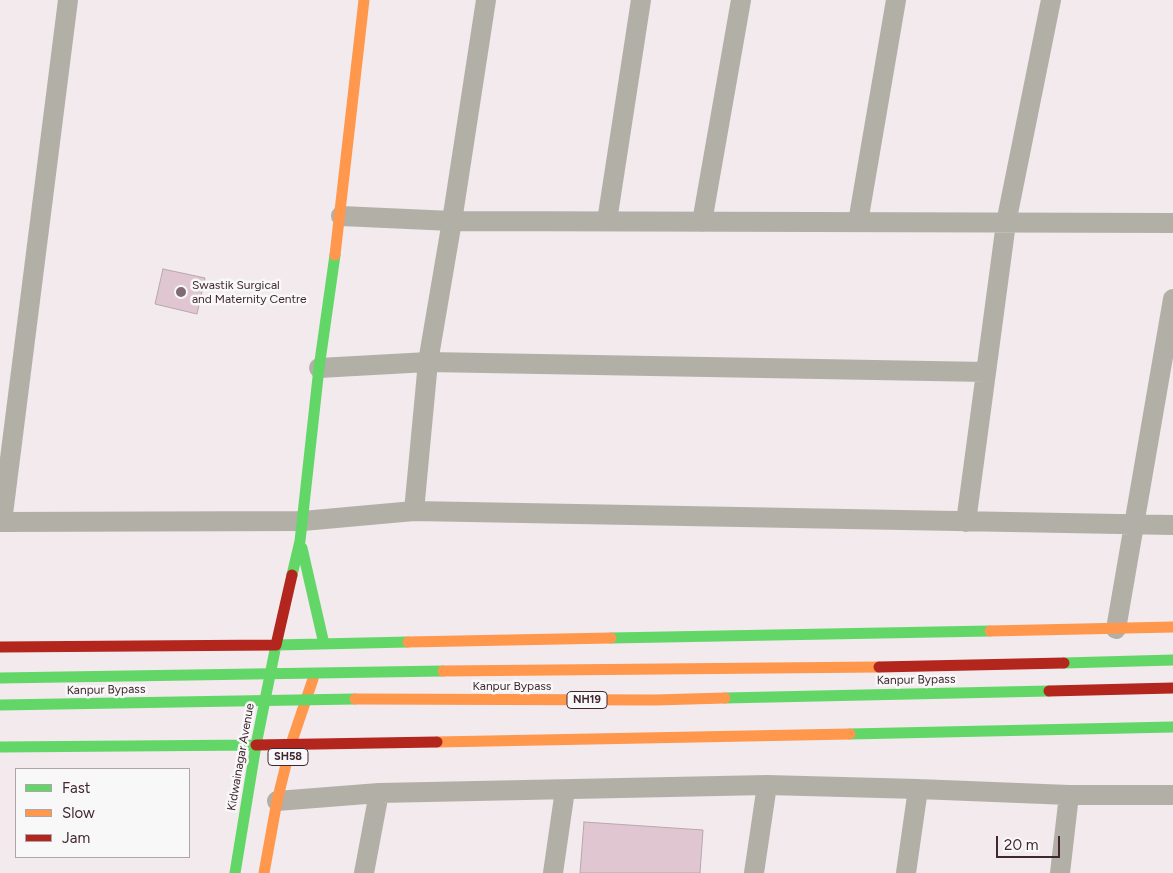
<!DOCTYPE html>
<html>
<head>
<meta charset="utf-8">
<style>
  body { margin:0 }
  #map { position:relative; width:1173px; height:873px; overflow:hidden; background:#f2eaed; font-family:Figtree,sans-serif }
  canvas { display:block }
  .legend { position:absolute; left:15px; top:768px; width:175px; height:90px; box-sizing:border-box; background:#f8f8f8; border:1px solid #afa4a9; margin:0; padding:6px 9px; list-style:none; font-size:15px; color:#422732 }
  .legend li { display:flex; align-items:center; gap:10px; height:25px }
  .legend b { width:25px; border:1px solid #afa4a9 }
  .scale { position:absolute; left:996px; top:836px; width:64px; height:22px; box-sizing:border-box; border:2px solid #422732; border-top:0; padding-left:6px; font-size:15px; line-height:18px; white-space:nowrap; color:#422732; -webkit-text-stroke:4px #f8f8f8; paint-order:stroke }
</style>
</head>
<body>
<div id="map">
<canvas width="1173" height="873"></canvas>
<ul class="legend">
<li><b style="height:6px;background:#63d668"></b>Fast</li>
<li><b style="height:6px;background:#ff974d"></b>Slow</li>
<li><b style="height:6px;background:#b3261e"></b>Jam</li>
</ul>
<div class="scale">20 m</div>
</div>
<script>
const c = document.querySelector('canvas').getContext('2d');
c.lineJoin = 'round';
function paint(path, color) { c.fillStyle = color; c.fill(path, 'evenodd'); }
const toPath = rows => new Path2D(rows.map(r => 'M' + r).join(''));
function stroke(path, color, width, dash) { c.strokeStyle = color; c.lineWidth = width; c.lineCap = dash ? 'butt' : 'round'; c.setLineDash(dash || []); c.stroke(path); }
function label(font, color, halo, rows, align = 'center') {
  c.font = font + ' Figtree,sans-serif'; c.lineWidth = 5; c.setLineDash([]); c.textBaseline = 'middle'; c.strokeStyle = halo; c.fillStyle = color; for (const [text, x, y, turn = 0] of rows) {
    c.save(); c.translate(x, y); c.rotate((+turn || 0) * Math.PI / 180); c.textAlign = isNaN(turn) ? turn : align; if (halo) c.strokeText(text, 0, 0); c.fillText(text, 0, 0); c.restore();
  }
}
const building = toPath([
  [163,269,205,278,197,314,155,304,163,269],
  [584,822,703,830,700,873,580,873,584,822]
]);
paint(building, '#e0c6d1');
stroke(building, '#b7a7ad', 1);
stroke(toPath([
  [341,216,452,221,1173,223],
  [607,221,641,0],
  [702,222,741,0],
  [858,222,896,0],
  [319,368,428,362,986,372],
  [414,511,428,362,452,221,486,0],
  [0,522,303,521,414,511,1173,525],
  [2,522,68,0],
  [966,522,1006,223,1051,0],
  [1116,629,1173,299],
  [277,801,379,793,767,785],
  [364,873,379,793],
  [553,873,565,790],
  [754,873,767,785,918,789,1069,795,1173,795],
  [906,873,918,789],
  [1060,873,1069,795]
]), '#b2b0a6', 20);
stroke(toPath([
  [302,548,324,644],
  [292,575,300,541,319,368,335,255],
  [611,638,990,631],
  [850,734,1173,727],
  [0,747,256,745],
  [235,873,256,745,276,645,408,642]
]), '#63d668', 11);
stroke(toPath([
  [335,255,364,0],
  [990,631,1173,627],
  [408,642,611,638],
  [437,742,850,734],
  [264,873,277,801,291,744,313,679]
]), '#ff974d', 11);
stroke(toPath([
  [0,647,276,645,292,575],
  [256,745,437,742]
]), '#b3261e', 11);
stroke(toPath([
  [1064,663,1173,660],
  [0,678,443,671],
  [725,698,1049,691],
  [0,705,355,699]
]), '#63d668', 11);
stroke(toPath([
  [443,671,879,667],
  [355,699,655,700,725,698]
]), '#ff974d', 11);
stroke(toPath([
  [879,667,1064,663],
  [1049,691,1173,688]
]), '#b3261e', 11);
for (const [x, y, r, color] of [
  [181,292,6,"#806b73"]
]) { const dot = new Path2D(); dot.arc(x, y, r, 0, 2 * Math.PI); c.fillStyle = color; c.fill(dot); stroke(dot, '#f8f8f8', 2); }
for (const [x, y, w] of [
  [587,700,40],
  [288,757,40]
]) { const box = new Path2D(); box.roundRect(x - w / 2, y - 8.5, w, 17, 4); c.fillStyle = '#f8f8f8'; c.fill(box); stroke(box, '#422732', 1); }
label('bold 11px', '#422732', null, [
  ["NH19",587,700],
  ["SH58",288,757]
]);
label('12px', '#422732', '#f8f8f8', [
  ["Swastik Surgical",192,285],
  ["and Maternity Centre",192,299]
], 'left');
label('12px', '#422732', '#f8f8f8', [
  ["Kanpur Bypass",916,680,-1],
  ["Kanpur Bypass",512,686],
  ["Kanpur Bypass",106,690,-1],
  ["Kidwainagar Avenue",241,757,-80]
]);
</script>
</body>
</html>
